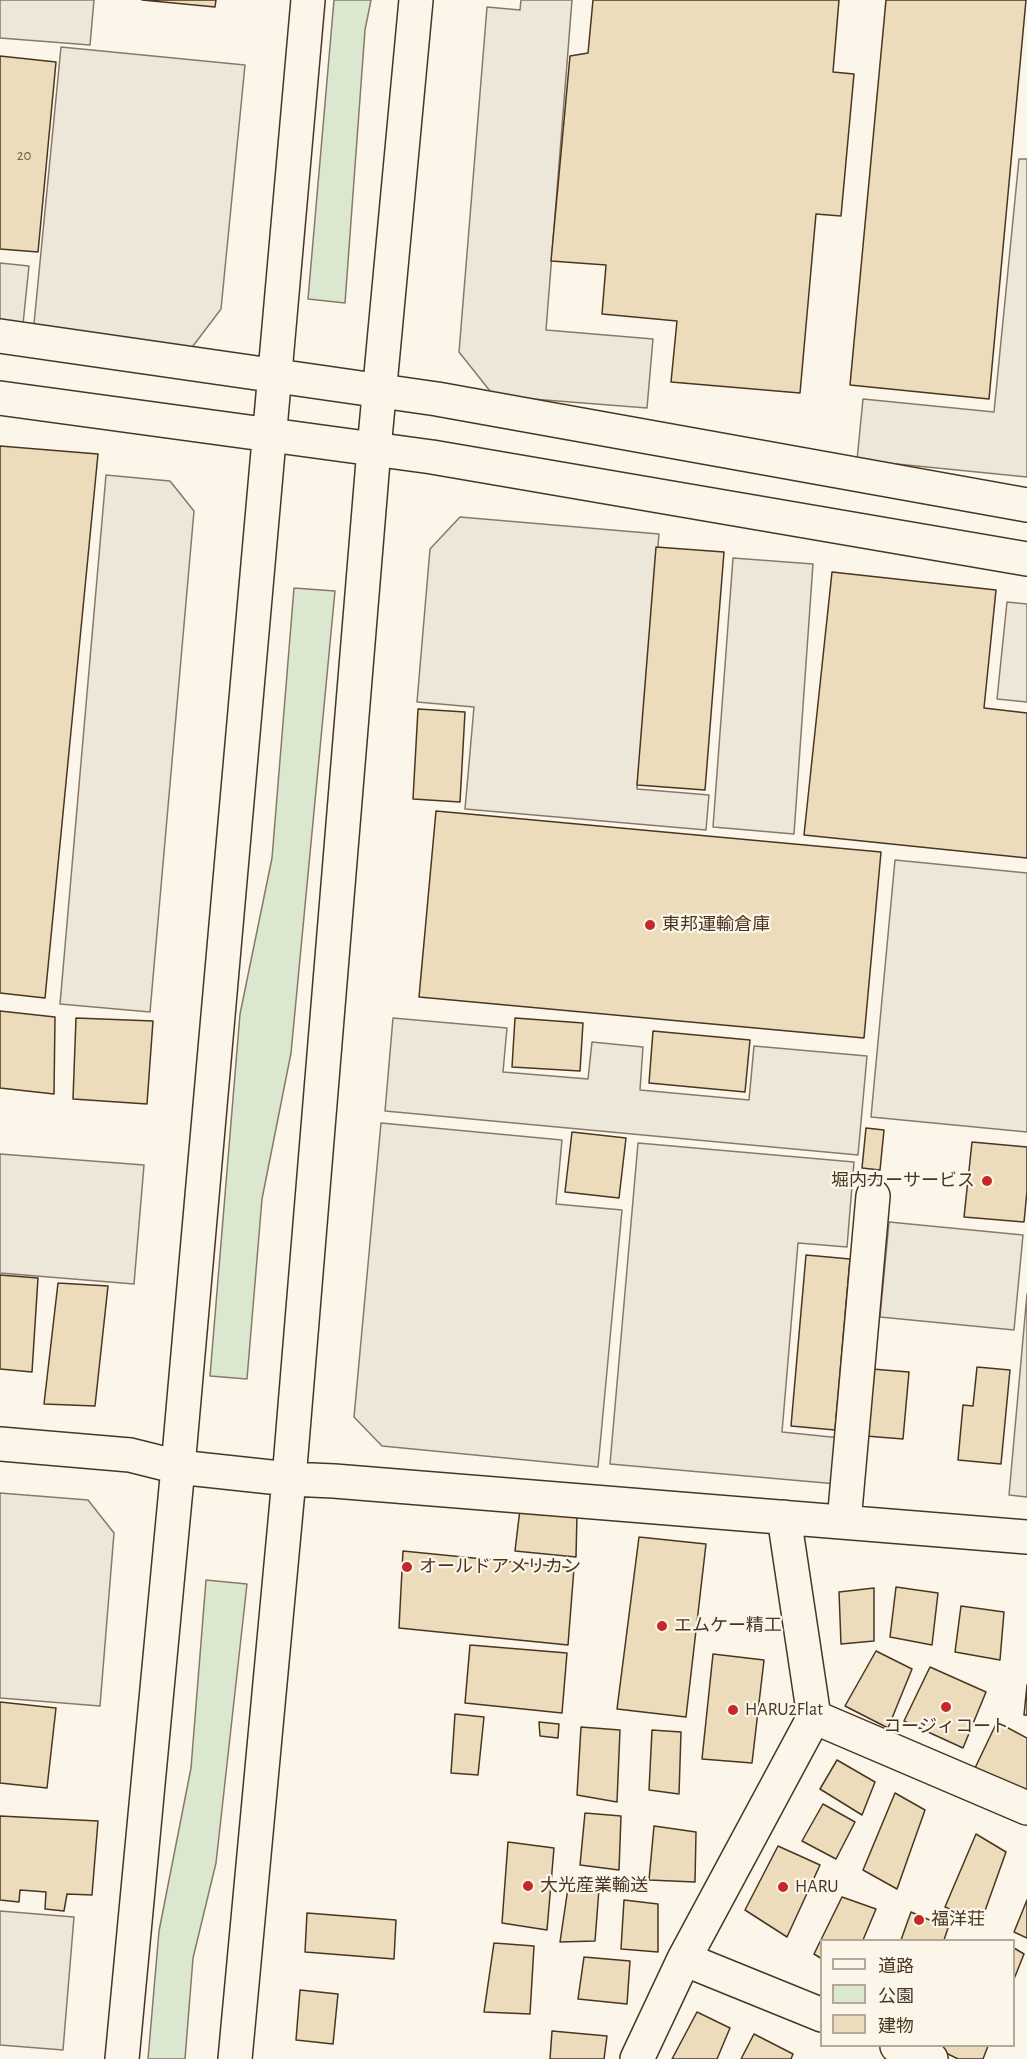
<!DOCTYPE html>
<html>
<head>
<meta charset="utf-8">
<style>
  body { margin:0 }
  #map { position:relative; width:1027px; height:2059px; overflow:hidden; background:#fbf6e9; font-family:"Alegreya Sans","Noto Sans JP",sans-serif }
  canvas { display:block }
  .legend { position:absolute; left:820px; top:1939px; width:195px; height:108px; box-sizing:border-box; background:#fbf6e9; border:2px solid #b4a999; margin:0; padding:8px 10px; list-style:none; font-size:18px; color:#4a3520 }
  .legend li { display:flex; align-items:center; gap:12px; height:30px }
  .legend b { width:30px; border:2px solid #b4a999 }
</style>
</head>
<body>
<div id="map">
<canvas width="1027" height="2059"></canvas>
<ul class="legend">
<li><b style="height:8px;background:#fbf6e9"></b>道路</li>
<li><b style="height:16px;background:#dce7d0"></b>公園</li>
<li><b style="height:16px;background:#ecdcbc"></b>建物</li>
</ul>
</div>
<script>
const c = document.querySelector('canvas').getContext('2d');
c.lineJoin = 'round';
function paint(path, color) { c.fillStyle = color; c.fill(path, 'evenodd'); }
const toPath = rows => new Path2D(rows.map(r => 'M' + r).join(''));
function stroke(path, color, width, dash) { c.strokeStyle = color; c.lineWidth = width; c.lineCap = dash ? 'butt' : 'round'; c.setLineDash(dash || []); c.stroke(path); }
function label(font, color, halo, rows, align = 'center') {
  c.font = font + ' "Alegreya Sans","Noto Sans JP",sans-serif'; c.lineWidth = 4.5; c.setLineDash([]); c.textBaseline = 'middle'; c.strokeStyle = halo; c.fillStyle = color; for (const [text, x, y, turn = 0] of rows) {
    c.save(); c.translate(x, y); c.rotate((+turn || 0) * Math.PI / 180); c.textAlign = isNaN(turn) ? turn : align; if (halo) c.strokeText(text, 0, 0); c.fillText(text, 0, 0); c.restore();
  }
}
const green = toPath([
  [334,0,371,0,365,30,345,303,308,299,334,0],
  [294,588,335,591,291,1053,262,1199,247,1379,210,1376,240,1014,272,858,294,588],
  [206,1580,247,1584,216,1863,193,1958,185,2059,148,2059,159,1931,191,1768,206,1580]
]);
paint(green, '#dce7d0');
stroke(green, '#887966', 1.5);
const parking = toPath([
  [0,0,94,0,90,45,0,38,0,0],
  [521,0,572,0,546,330,653,339,647,408,494,396,459,352,487,7,520,10,521,0],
  [61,47,245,65,221,309,190,350,33,334,61,47],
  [1019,159,1027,159,1027,477,857,460,863,399,994,412,1019,159],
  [0,263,29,266,23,324,0,321,0,263],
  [106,475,170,481,194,511,150,1012,60,1004,106,475],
  [460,517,659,534,637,789,709,795,706,830,465,809,474,707,417,702,430,549,460,517],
  [733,558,813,564,794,834,713,827,733,558],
  [1007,602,1027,604,1027,702,997,699,1007,602],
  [895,860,1027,873,1027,1132,871,1117,895,860],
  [393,1018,507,1028,503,1072,588,1079,592,1042,643,1047,640,1090,749,1100,754,1046,867,1056,858,1155,385,1111,393,1018],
  [381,1123,562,1140,556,1204,622,1210,598,1467,382,1446,354,1417,381,1123],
  [638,1143,854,1162,847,1247,798,1243,782,1432,841,1438,837,1484,610,1464,638,1143],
  [0,1154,144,1165,134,1284,0,1273,0,1154],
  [889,1222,1023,1235,1014,1330,880,1317,889,1222],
  [1027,1294,1027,1497,1009,1495,1027,1294],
  [0,1493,88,1500,114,1533,100,1706,0,1698,0,1493],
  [0,1911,74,1917,63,2050,0,2045,0,1911]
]);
paint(parking, '#ede7d9');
stroke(parking, '#887966', 1.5);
const building = toPath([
  [142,0,216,0,215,7,142,0],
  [593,0,839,0,833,72,854,74,841,216,816,214,800,393,671,382,677,321,602,314,606,265,551,261,570,56,588,53,593,0],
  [886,0,1026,0,989,399,850,385,886,0],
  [0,56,56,62,38,252,0,249,0,56],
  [0,446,98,454,45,998,0,993,0,446],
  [656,547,724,552,705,790,637,785,656,547],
  [832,572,996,590,984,708,1027,713,1027,858,804,835,832,572],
  [418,709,465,712,460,802,413,799,418,709],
  [436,811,881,852,864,1038,419,997,436,811],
  [0,1011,55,1017,54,1094,0,1088,0,1011],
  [76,1018,153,1021,147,1104,73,1099,76,1018],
  [515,1018,583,1023,580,1071,512,1067,515,1018],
  [653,1031,750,1040,745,1092,649,1083,653,1031],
  [866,1128,884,1130,880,1170,862,1168,866,1128],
  [572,1132,626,1138,619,1198,565,1192,572,1132],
  [972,1142,1027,1147,1027,1191,1024,1222,964,1217,972,1142],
  [806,1255,850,1259,835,1430,791,1426,806,1255],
  [0,1275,38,1278,32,1372,0,1369,0,1275],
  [58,1283,108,1286,95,1406,44,1404,58,1283],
  [977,1367,1010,1370,1001,1464,958,1460,963,1405,973,1406,977,1367],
  [872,1369,909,1372,903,1439,866,1436,872,1369],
  [520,1509,577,1514,576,1557,515,1551,520,1509],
  [639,1537,706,1544,686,1717,617,1709,639,1537],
  [403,1551,574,1568,568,1645,399,1628,403,1551],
  [896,1587,938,1593,932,1645,890,1637,896,1587],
  [874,1588,874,1641,841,1644,839,1592,874,1588],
  [961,1606,1004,1612,1000,1660,955,1652,961,1606],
  [470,1645,567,1653,562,1713,465,1703,470,1645],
  [876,1651,912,1669,888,1728,845,1706,876,1651],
  [713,1654,764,1660,752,1763,702,1759,713,1654],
  [930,1667,986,1692,963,1748,904,1721,930,1667],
  [1027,1685,1027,1715,1024,1715,1027,1685],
  [0,1702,56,1708,47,1788,0,1783,0,1702],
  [455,1714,484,1717,478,1775,451,1773,455,1714],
  [539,1722,559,1724,558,1738,540,1736,539,1722],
  [997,1722,1027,1738,1027,1794,975,1768,997,1722],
  [581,1727,620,1730,617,1802,577,1795,581,1727],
  [652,1730,681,1732,679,1794,649,1790,652,1730],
  [837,1760,875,1782,862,1815,820,1789,837,1760],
  [895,1793,925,1810,897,1889,863,1870,895,1793],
  [823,1804,855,1822,836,1859,802,1841,823,1804],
  [585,1813,621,1816,619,1870,580,1865,585,1813],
  [0,1816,98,1821,92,1895,67,1894,64,1911,45,1909,46,1892,20,1890,19,1902,0,1900,0,1816],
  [654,1826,696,1832,695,1882,649,1880,654,1826],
  [976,1834,1006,1852,981,1922,945,1907,976,1834],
  [508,1842,554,1848,547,1930,502,1923,508,1842],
  [778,1846,820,1865,787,1937,745,1910,778,1846],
  [568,1888,599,1889,595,1941,560,1942,568,1888],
  [842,1897,876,1909,863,1940,822,1940,822,1959,814,1954,842,1897],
  [624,1900,658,1904,658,1952,621,1949,624,1900],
  [1027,1900,1027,1938,1014,1932,1027,1900],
  [911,1912,948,1928,944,1940,901,1940,911,1912],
  [307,1913,396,1920,394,1959,305,1952,307,1913],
  [494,1943,534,1946,530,2014,484,2012,494,1943],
  [1014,1948,1024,1954,1014,1979,1014,1948],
  [584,1957,630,1961,627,2004,578,1999,584,1957],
  [300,1990,338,1994,333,2044,296,2040,300,1990],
  [697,2012,730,2028,717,2059,672,2059,697,2012],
  [552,2031,607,2036,604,2059,550,2059,552,2031],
  [754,2034,793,2054,791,2059,741,2059,754,2034],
  [942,2046,988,2046,983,2059,958,2059,940,2050,942,2046]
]);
paint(building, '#ecdcbc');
stroke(building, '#4a3520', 1.5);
const minor = toPath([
  [0,336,437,399,1027,505],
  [0,398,432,457,1027,559],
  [0,1444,130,1455,178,1467,289,1479,334,1481,1027,1537],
  [844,1522,873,1196],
  [814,1717,1027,1808],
  [684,1959,822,2015],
  [897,2046,931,2059],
  [122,2059,178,1467,308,0],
  [235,2059,289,1479,374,449,416,0],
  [637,2059,684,1959,814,1717,784,1517]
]);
stroke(minor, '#4a3520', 36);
stroke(minor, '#fbf6e9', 33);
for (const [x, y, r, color] of [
  [650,925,6,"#c62828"],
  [987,1181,6,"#c62828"],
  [407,1567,6,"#c62828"],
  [662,1626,6,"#c62828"],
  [946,1707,6,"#c62828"],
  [733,1710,6,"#c62828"],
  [528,1886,6,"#c62828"],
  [783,1887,6,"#c62828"],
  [919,1920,6,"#c62828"]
]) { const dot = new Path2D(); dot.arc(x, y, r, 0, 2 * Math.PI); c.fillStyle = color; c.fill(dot); stroke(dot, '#fbf6e9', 2); }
label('15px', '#725f47', null, [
  ["20",24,155]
]);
label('18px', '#4a3520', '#fbf6e9', [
  ["東邦運輸倉庫",662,925],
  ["堀内カーサービス",975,1181,"right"],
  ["オールドアメリカン",419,1567],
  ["エムケー精工",674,1626],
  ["HARU2Flat",745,1710],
  ["コージィコート",946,1727,"center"],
  ["大光産業輸送",540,1886],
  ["HARU",795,1887],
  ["福洋荘",931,1920]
], 'left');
</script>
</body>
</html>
